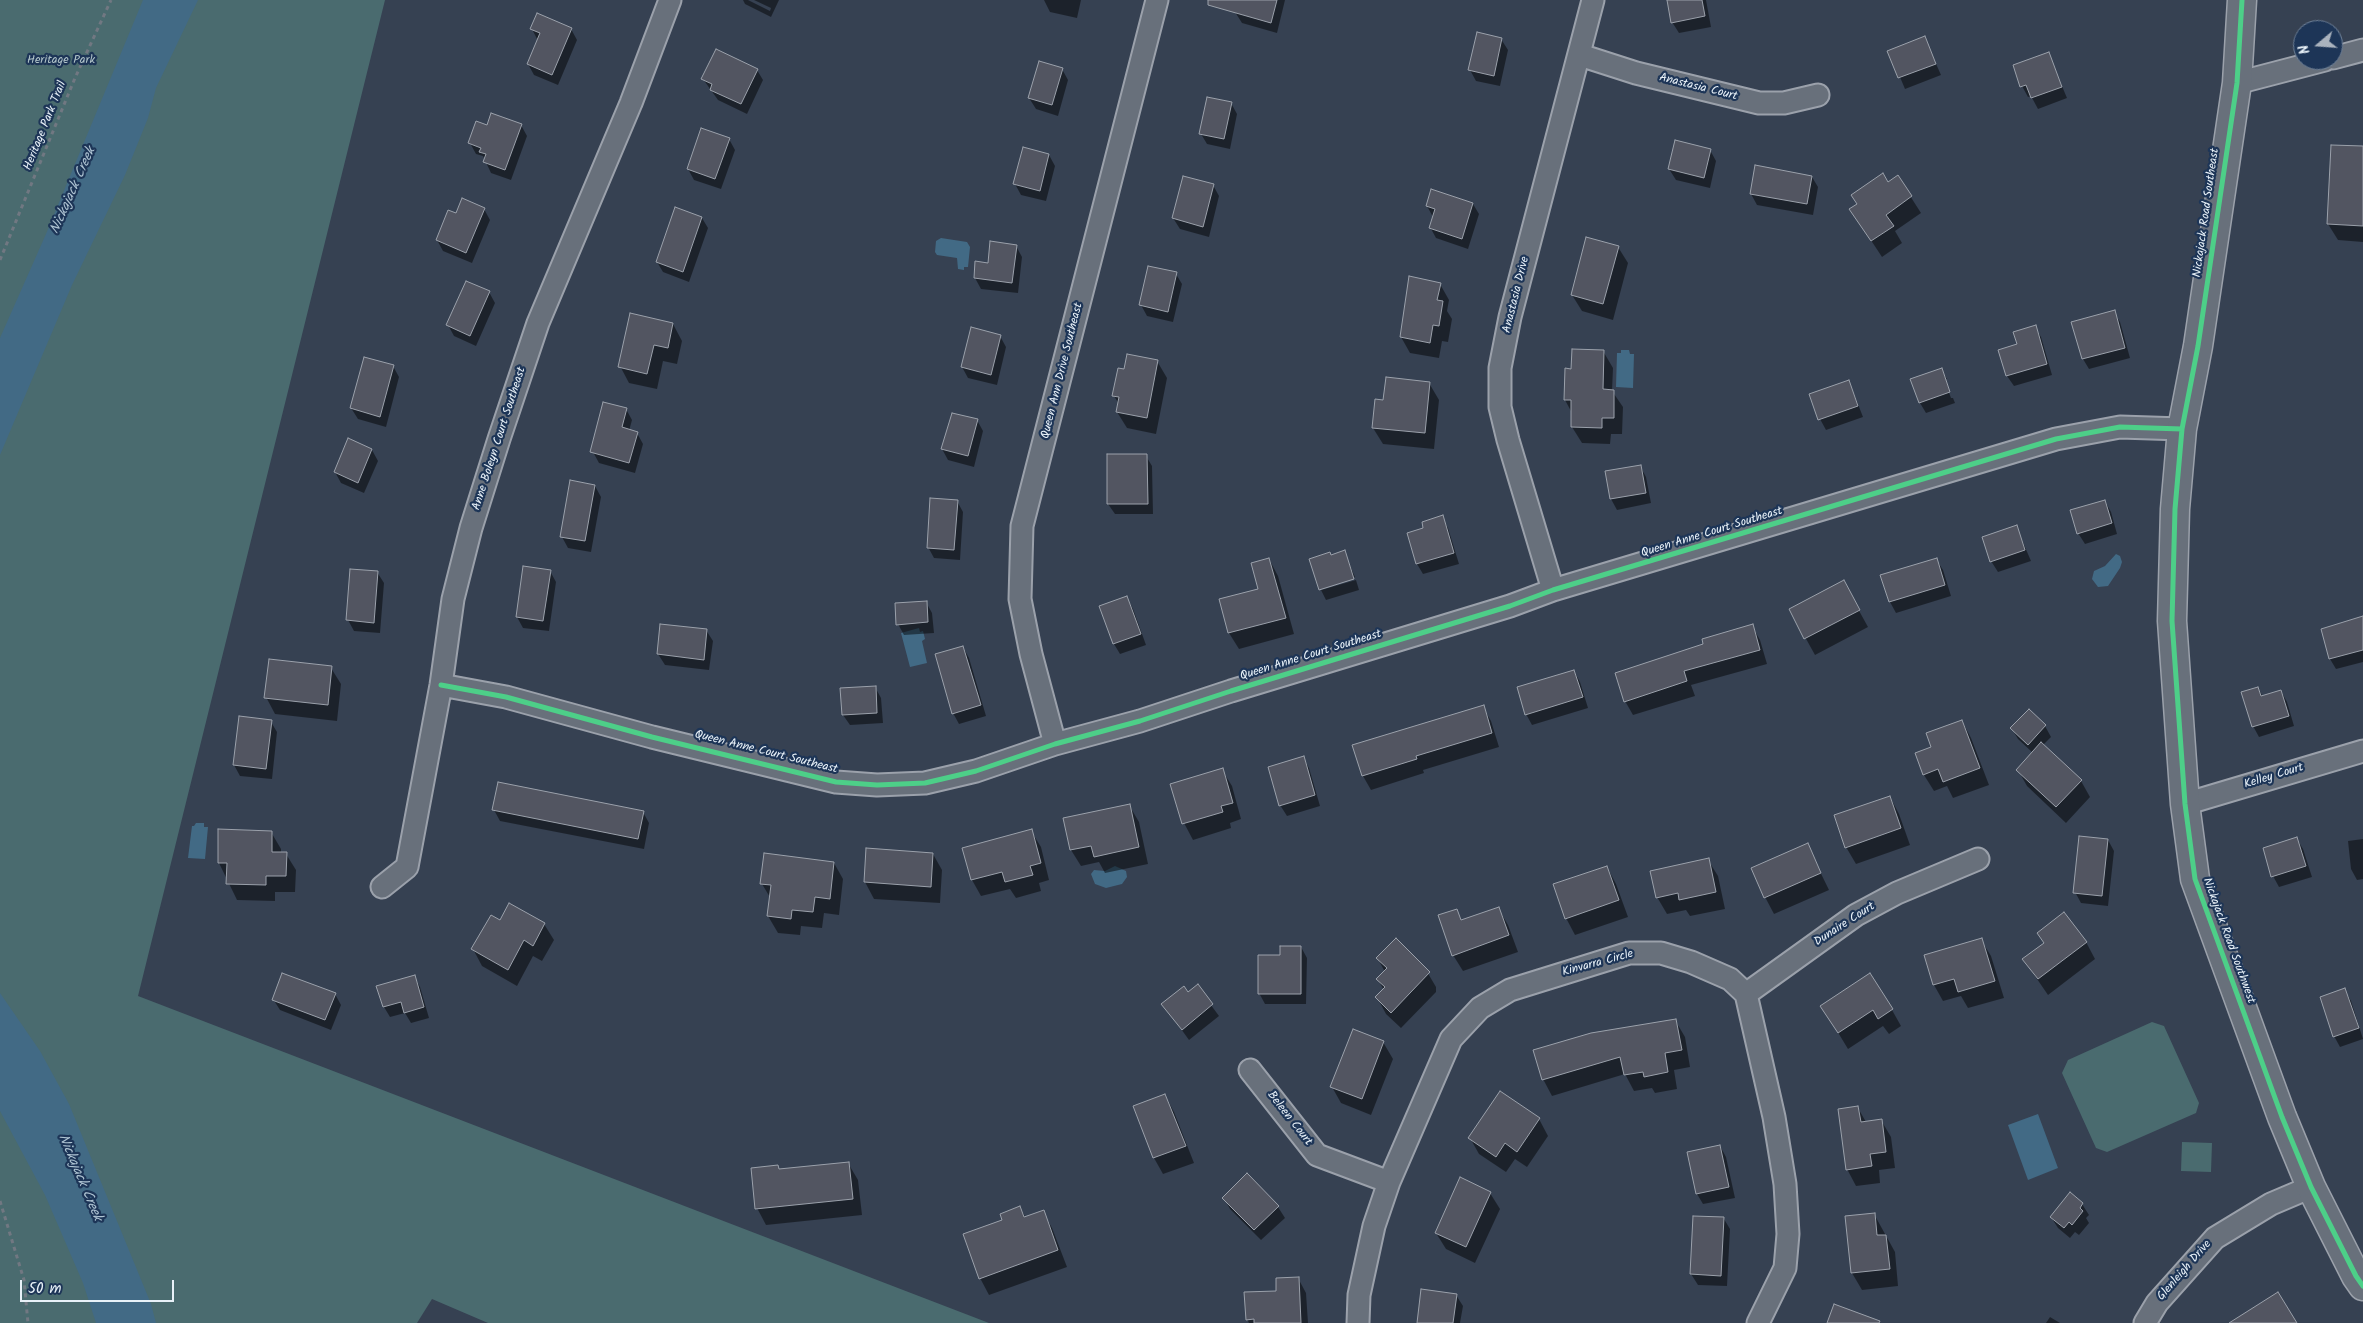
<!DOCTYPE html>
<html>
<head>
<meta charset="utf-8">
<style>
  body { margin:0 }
  #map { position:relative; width:2363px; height:1323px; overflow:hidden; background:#364152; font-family:Kalam,sans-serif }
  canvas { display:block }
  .north { position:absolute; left:2293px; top:20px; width:50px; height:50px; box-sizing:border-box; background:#1d3557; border:1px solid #6e8097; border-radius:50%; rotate:252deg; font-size:14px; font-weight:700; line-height:20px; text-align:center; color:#e8f1f8 }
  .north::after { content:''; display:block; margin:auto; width:18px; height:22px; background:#aab3be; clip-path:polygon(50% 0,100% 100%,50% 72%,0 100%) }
  .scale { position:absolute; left:20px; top:1280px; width:154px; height:22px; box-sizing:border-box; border:2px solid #e8f1f8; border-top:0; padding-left:6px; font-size:15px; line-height:18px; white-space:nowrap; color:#e8f1f8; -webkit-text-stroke:4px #1d3557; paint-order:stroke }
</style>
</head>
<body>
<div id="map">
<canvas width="2363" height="1323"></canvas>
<div class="north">N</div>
<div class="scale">50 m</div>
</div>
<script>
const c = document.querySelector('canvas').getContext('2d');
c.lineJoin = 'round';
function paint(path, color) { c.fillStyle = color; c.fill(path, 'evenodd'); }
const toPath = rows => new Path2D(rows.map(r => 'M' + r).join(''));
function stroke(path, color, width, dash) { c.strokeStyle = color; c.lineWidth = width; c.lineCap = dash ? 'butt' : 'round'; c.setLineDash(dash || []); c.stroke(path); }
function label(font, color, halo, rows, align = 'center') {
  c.font = font + ' Kalam,sans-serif'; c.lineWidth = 4.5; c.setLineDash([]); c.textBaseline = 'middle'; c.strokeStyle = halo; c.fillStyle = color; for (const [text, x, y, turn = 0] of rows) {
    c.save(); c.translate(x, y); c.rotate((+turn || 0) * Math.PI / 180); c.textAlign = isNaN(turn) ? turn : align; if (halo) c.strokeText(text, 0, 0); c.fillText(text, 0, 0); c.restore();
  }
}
paint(toPath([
  [0,0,385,0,138,996,989,1323,488,1323,432,1299,417,1323,0,1323],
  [2152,1022,2164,1026,2199,1103,2196,1113,2107,1152,2096,1148,2062,1073,2068,1060],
  [2182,1142,2212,1143,2211,1172,2181,1171]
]), '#4a6b6f');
paint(toPath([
  [143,0,198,0,156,88,148,118,125,175,72,285,0,455,0,338,46,234],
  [941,238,967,242,970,247,968,267,964,267,964,270,958,269,957,258,937,255,935,252,936,241],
  [1621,350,1629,350,1630,354,1634,354,1633,388,1616,387,1617,353,1621,353],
  [2116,554,2120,556,2122,562,2120,568,2108,586,2098,587,2092,579,2094,571,2105,566],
  [919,628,920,632,923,631,925,639,922,641,927,663,910,667,901,633],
  [196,823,204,823,204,827,208,827,205,859,188,858,192,826,194,826],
  [1115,866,1126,871,1127,877,1122,884,1106,888,1095,884,1091,874,1094,870,1105,871],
  [0,993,40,1051,69,1104,151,1304,156,1323,96,1323,83,1283,45,1195,0,1111],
  [2038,1114,2058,1168,2028,1180,2008,1125]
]), '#426a85');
paint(toPath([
  [743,0,748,0,770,11,771,8,754,0,779,0,771,17,745,4],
  [1044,0,1081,0,1077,18,1050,12],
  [1238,0,1285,0,1277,33,1242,23,1235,12],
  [1668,0,1706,0,1711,27,1679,33,1672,22],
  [532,29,571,29,577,40,558,85,534,75,528,64,538,41],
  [1924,37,1941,75,1905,89,1889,51],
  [1501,39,1508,50,1500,86,1476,81,1470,70],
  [2048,53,2067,98,2038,109,2031,96,2028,97,2022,86],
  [1062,69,1068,80,1058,116,1036,109,1029,98],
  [757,70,763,80,747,114,718,100,703,79],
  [1231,103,1237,114,1230,149,1207,144,1201,134],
  [521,125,527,136,511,180,491,173,483,156,476,154,470,143,488,126],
  [729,139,735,150,721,189,694,180,688,169],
  [2363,148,2363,242,2338,240,2328,224],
  [1710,150,1716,161,1710,188,1676,180,1669,169],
  [1049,155,1055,166,1046,201,1021,195,1015,184],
  [1812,177,1818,187,1813,215,1757,205,1751,194],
  [1898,177,1921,213,1895,231,1902,243,1882,257,1851,210],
  [1213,185,1219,196,1209,237,1180,229,1173,218],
  [1473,204,1479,214,1468,249,1436,238,1430,227,1433,217,1427,206],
  [484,209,490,220,472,263,443,251,437,240,456,215],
  [702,218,708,228,689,282,663,272,657,262],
  [1016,246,1022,257,1018,293,981,289,975,278,989,264],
  [1618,247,1628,263,1613,320,1582,311,1572,295],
  [1176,274,1182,284,1173,322,1147,316,1141,305],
  [1440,284,1449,300,1447,311,1452,319,1448,342,1442,341,1439,358,1410,353,1401,337],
  [489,292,495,303,476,346,454,336,448,325],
  [2114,312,2120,322,2130,358,2089,369,2083,359],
  [673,324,682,341,677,364,663,361,657,389,629,383,620,366],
  [2035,327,2041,337,2052,375,2014,386,2007,376,2000,351,2018,345],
  [1000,336,1006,347,997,385,968,378,962,367],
  [1603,351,1613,368,1612,391,1623,407,1622,434,1611,434,1610,444,1582,443,1572,427,1572,413,1565,400,1573,370],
  [1157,361,1167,378,1156,434,1127,428,1117,412,1119,404,1114,396],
  [393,366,399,377,386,427,358,419,351,408],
  [1941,370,1947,379,1944,379,1951,398,1953,398,1955,403,1926,413,1920,403],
  [1849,381,1863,417,1826,430,1820,419],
  [1429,383,1439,400,1434,449,1383,444,1373,428,1384,401],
  [626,409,632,420,629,431,637,433,643,444,635,473,599,463,593,452],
  [977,420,983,431,974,467,948,460,942,449],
  [372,450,378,461,364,493,341,483,335,472],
  [1146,456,1152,466,1153,514,1115,514,1108,504],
  [1640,466,1646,477,1651,503,1617,510,1611,499,1606,472],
  [595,486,601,497,591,552,568,548,562,537],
  [957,501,963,512,960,560,934,558,928,547],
  [2105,501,2111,512,2117,534,2085,544,2078,533],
  [1442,517,1448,528,1459,564,1423,574,1417,564,1425,528],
  [2016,526,2031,561,1998,572,1991,561],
  [1344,552,1355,577,1320,588,1320,590,1311,560],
  [1269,559,1278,576,1294,634,1239,649,1229,633,1221,600,1259,590],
  [1936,559,1943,570,1951,596,1896,613,1890,602,1882,576],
  [550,571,556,582,549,631,523,628,517,617],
  [377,572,384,583,380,633,354,631,348,620],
  [1356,580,1359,590,1326,600,1321,590],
  [1127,598,1133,609,1146,645,1120,654,1114,644],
  [1852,598,1868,627,1815,655,1790,610],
  [926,602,932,613,934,633,904,635,898,624],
  [2363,618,2363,662,2336,669,2330,659],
  [1752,626,1760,640,1767,664,1691,685,1695,696,1633,715,1625,701,1705,645],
  [706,630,713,641,709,670,665,665,658,654],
  [963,647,969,658,986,716,959,724,953,713],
  [331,668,341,684,337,721,275,714,266,697],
  [1574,671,1580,682,1588,708,1532,725,1526,714],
  [875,687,881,698,883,723,850,725,843,715],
  [2258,688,2263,697,2281,691,2287,702,2294,726,2259,737,2253,726],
  [1483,707,1491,721,1499,747,1423,770,1424,773,1371,790,1363,776,1354,746],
  [1962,721,1971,738,1989,785,1953,798,1947,786,1934,791,1924,775,1917,754,1932,748],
  [271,722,277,732,272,779,240,776,234,765],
  [2045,726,2051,737,2043,745,2081,781,2090,797,2066,823,2027,786,2018,770,2033,753,2018,739,2012,729],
  [1303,757,1309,768,1320,806,1287,816,1280,805],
  [1222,770,1232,786,1241,819,1230,823,1231,828,1193,840,1184,823],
  [1890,797,1899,814,1910,845,1856,864,1846,847],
  [1129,805,1139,822,1148,864,1105,873,1099,862,1081,866,1071,850],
  [494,810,643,812,649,823,644,849,500,821],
  [1031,831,1041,847,1049,880,1039,883,1041,891,1016,898,1010,889,981,896,972,880,964,849],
  [271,832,281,849,281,853,286,854,296,870,295,892,275,892,275,901,237,900,219,863],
  [2297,839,2303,849,2312,877,2279,887,2273,876],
  [2363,839,2363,879,2357,880,2351,869,2348,841],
  [2108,840,2114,851,2108,906,2081,903,2075,892],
  [1807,845,1829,890,1774,914,1765,897],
  [933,854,942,870,940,903,874,899,865,882],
  [1708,860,1718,876,1725,909,1690,916,1686,910,1667,914,1657,897],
  [834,863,843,879,839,915,824,913,822,928,801,926,800,935,778,933,768,916,771,899,762,884],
  [1607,867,1616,884,1628,917,1575,935,1566,918],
  [1498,908,1508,925,1518,952,1463,971,1453,955,1456,910,1462,921],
  [500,922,544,924,554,940,542,961,533,956,517,986,482,966,473,949],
  [2038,933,2086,942,2095,959,2048,995,2024,960,2045,944],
  [1981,940,1991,956,2004,998,1968,1008,1961,996,1943,1001,1934,985,1925,956],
  [1301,947,1307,958,1306,1004,1265,1004,1259,993,1281,957],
  [1378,959,1426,970,1436,987,1436,992,1401,1028,1386,1014,1377,997,1384,990,1378,980,1385,972],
  [414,976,420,987,429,1018,411,1023,405,1013,390,1017,384,1007],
  [1197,986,1219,1016,1189,1040,1163,1004,1188,993],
  [2345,990,2351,1001,2363,1039,2340,1047,2334,1036],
  [335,994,341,1005,331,1030,280,1010,273,999],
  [1822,1006,1892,1010,1901,1026,1889,1034,1883,1026,1848,1049],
  [1675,1020,1685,1037,1690,1067,1674,1070,1677,1089,1655,1093,1652,1088,1634,1091,1625,1074,1552,1096,1543,1079],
  [1383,1042,1393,1059,1371,1115,1341,1103,1332,1087],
  [1165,1095,1174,1112,1194,1163,1163,1174,1154,1158,1135,1107],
  [1858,1108,1866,1122,1881,1120,1891,1137,1895,1168,1879,1170,1880,1183,1856,1186,1847,1169],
  [1539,1119,1548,1136,1527,1167,1515,1159,1506,1172,1479,1154,1470,1138],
  [1720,1146,1726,1157,1735,1198,1703,1204,1697,1194],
  [848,1163,858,1180,862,1215,766,1225,757,1208,780,1170],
  [1247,1175,1278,1207,1285,1218,1261,1240,1230,1209,1224,1198],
  [1490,1193,1500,1209,1475,1263,1446,1249,1436,1233],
  [2071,1194,2082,1204,2089,1215,2086,1218,2089,1223,2079,1235,2075,1232,2070,1238,2058,1228,2051,1217],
  [1020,1208,1026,1218,1043,1212,1052,1228,1067,1267,989,1295,980,1278,1004,1221],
  [1874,1214,1895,1252,1898,1286,1862,1290,1852,1273,1847,1217],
  [1724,1219,1730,1229,1727,1286,1698,1285,1691,1274],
  [1298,1278,1306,1293,1308,1323,1249,1323,1247,1319,1278,1292],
  [1456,1295,1463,1306,1460,1323,1418,1323],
  [2050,1317,2060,1323,2046,1323]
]), '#0007');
const building = toPath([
  [1208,0,1277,0,1271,23,1208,5,1208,0],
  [1667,0,1702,0,1705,16,1671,23,1667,0],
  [537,13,572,28,552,75,527,64,540,33,530,29,537,13],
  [1477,32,1502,38,1494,76,1468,70,1477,32],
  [1925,36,1936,64,1898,78,1887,51,1925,36],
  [716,49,758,69,741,104,710,90,712,84,701,79,716,49],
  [2049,52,2062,87,2031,98,2026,85,2020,87,2013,65,2049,52],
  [1039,61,1063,68,1052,105,1028,98,1039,61],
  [1207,97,1232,102,1224,139,1199,134,1207,97],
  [491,113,522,124,505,170,483,162,486,154,479,152,481,148,468,143,476,121,487,125,491,113],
  [701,128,730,138,715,179,687,169,701,128],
  [1675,140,1711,149,1704,178,1668,169,1675,140],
  [2331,145,2363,146,2363,226,2327,224,2331,145],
  [1023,147,1049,154,1040,191,1013,184,1023,147],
  [1755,165,1812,176,1807,204,1750,194,1755,165],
  [1883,173,1888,182,1898,175,1912,196,1886,215,1894,226,1871,241,1849,209,1857,204,1851,195,1883,173],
  [1183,176,1214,184,1203,227,1172,218,1183,176],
  [1431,189,1473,203,1462,239,1429,228,1435,209,1426,206,1431,189],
  [462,198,485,208,466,253,436,240,448,210,456,213,462,198],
  [675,207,702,217,683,272,656,262,675,207],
  [1586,237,1619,246,1603,304,1571,295,1586,237],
  [990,241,1017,245,1012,283,974,278,975,261,988,263,990,241],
  [1148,266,1177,272,1168,312,1139,305,1148,266],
  [1409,276,1441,283,1437,300,1443,301,1439,326,1433,325,1430,343,1400,337,1409,276],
  [466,281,490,291,470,336,446,325,466,281],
  [2115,310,2125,348,2082,359,2071,322,2115,310],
  [630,313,673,323,668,348,654,345,647,374,618,367,630,313],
  [2036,325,2047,364,2006,376,1998,350,2017,344,2013,332,2036,325],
  [971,327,1001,335,991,375,961,367,971,327],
  [1572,349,1604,350,1603,389,1614,390,1614,418,1602,418,1602,428,1571,427,1571,400,1564,400,1565,368,1571,369,1572,349],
  [1127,354,1158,360,1147,418,1116,412,1119,397,1112,396,1118,368,1124,369,1127,354],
  [364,357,394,365,380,417,350,408,364,357],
  [1942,368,1950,392,1919,403,1910,379,1942,368],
  [1386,377,1430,382,1425,433,1372,428,1375,399,1383,400,1386,377],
  [1849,380,1858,406,1818,420,1809,394,1849,380],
  [603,402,627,408,622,427,638,432,629,463,590,452,603,402],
  [952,413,978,419,968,456,941,449,952,413],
  [348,438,372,449,358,483,334,472,348,438],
  [1107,454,1147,454,1148,504,1107,504,1107,454],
  [1641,465,1646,493,1610,499,1605,471,1641,465],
  [570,480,595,485,585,541,560,537,570,480],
  [930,498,958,500,954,550,927,548,930,498],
  [2105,500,2112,523,2077,534,2070,510,2105,500],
  [1443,515,1454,553,1416,564,1407,533,1423,528,1422,522,1443,515],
  [2017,525,2025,550,1990,562,1982,537,2017,525],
  [1345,550,1354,579,1319,590,1309,559,1330,552,1331,555,1345,550],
  [1269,558,1286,618,1228,633,1219,599,1258,589,1251,563,1269,558],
  [1937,558,1945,585,1889,602,1880,575,1937,558],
  [523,566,551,570,543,621,516,617,523,566],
  [350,569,378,571,374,623,346,620,350,569],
  [1844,580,1860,610,1804,639,1789,609,1844,580],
  [1127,596,1141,634,1113,644,1099,606,1127,596],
  [927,601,928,622,896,625,895,603,927,601],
  [2363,616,2363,650,2329,659,2321,629,2363,616],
  [660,624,707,629,704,660,657,654,660,624],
  [1753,624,1760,650,1684,671,1687,681,1624,702,1615,673,1703,644,1702,639,1753,624],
  [963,646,981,705,952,714,935,654,963,646],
  [269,659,332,666,328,705,264,698,269,659],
  [1574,670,1583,697,1525,715,1517,687,1574,670],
  [876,686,877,713,842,715,840,688,876,686],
  [2258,687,2261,696,2281,690,2289,716,2252,727,2241,692,2258,687],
  [1484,705,1492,733,1416,756,1417,759,1362,776,1352,745,1484,705],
  [2029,709,2046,725,2028,745,2010,728,2029,709],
  [239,716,272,720,266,769,233,765,239,716],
  [1962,720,1980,768,1943,782,1938,769,1923,775,1915,753,1931,747,1926,733,1962,720],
  [2041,742,2082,780,2056,807,2016,770,2041,742],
  [1304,756,1315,795,1279,806,1268,767,1304,756],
  [1223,768,1233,803,1221,806,1223,812,1182,824,1170,784,1223,768],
  [498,782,644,811,638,839,492,810,498,782],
  [1890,796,1901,828,1845,848,1834,815,1890,796],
  [1130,804,1139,847,1094,857,1091,846,1070,850,1063,818,1130,804],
  [218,829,272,831,272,852,287,852,286,876,266,876,266,885,226,884,227,863,218,863,218,829],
  [1032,829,1041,863,1030,866,1033,875,1005,882,1002,872,971,880,962,848,1032,829],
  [2079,836,2108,839,2102,896,2073,893,2079,836],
  [2297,837,2306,866,2271,877,2263,848,2297,837],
  [1808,843,1821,873,1764,898,1751,868,1808,843],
  [866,848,933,853,931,887,864,882,866,848],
  [764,853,834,862,830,899,815,897,813,912,792,910,791,919,767,916,771,885,760,884,764,853],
  [1709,858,1716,892,1679,900,1678,893,1656,898,1650,871,1709,858],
  [1607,866,1619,900,1565,919,1553,884,1607,866],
  [509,903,545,923,533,946,524,940,508,970,471,949,491,915,500,920,509,903],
  [1499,907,1509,935,1452,956,1438,915,1457,909,1461,920,1499,907],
  [2064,912,2087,942,2038,979,2022,959,2044,943,2037,933,2064,912],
  [1396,938,1430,972,1391,1013,1375,997,1385,987,1376,979,1387,968,1376,958,1396,938],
  [1982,938,1995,981,1958,992,1954,979,1933,985,1924,955,1982,938],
  [1280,946,1301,946,1301,994,1258,994,1258,955,1280,955,1280,946],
  [282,973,336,993,325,1020,272,1000,282,973],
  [1870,973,1893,1009,1878,1019,1873,1010,1838,1033,1820,1006,1870,973],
  [415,975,424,1007,404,1013,401,1002,383,1007,376,986,415,975],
  [1198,984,1213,1004,1182,1030,1161,1004,1184,986,1188,992,1198,984],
  [2345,988,2359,1028,2333,1037,2320,997,2345,988],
  [1676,1019,1682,1050,1665,1053,1668,1072,1644,1077,1643,1072,1624,1075,1620,1057,1542,1080,1533,1050,1591,1033,1676,1019],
  [1353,1029,1384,1041,1362,1099,1330,1087,1353,1029],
  [1500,1091,1540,1118,1517,1152,1505,1143,1496,1157,1468,1138,1500,1091],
  [1165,1094,1186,1146,1153,1158,1133,1106,1165,1094],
  [1858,1106,1861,1122,1882,1119,1886,1152,1870,1154,1872,1166,1846,1170,1838,1109,1858,1106],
  [1720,1145,1729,1187,1696,1194,1687,1152,1720,1145],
  [849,1162,853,1199,755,1209,751,1168,778,1165,779,1169,849,1162],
  [1247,1173,1279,1206,1254,1230,1222,1198,1247,1173],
  [1460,1177,1491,1192,1466,1247,1435,1233,1460,1177],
  [2070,1192,2083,1203,2080,1208,2083,1211,2072,1225,2069,1222,2064,1228,2050,1217,2070,1192],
  [1020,1206,1024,1217,1044,1210,1058,1250,979,1279,963,1234,1002,1220,1000,1214,1020,1206],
  [1875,1213,1877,1235,1886,1235,1890,1269,1851,1273,1845,1216,1875,1213],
  [1693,1216,1724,1217,1721,1276,1690,1274,1693,1216],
  [1299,1277,1301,1323,1254,1323,1254,1319,1246,1320,1244,1292,1276,1291,1276,1278,1299,1277],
  [1421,1289,1457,1294,1453,1323,1417,1323,1421,1289],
  [2278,1292,2297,1323,2229,1323,2278,1292],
  [1834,1304,1880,1321,1879,1323,1827,1323,1834,1304]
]);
paint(building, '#525561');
stroke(building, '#9ba1ab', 1);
const minor = toPath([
  [1580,55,1636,73,1759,103,1784,103,1818,95],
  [2333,58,2363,50],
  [2237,83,2325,60],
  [1553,590,1508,440,1500,407,1500,368,1510,317,1593,0],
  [441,685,506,697,652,737,836,782,877,785,925,783,976,771,1055,744,1140,721,1231,691,1510,606,1553,590,2056,439,2120,427,2182,429],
  [1055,744,1031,654,1020,599,1022,526,1157,0],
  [2185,804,2363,751],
  [382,887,407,867,441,685,453,599,471,528,499,439,538,323,631,103,670,0],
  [1746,994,1856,915,1897,893,1978,859],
  [1250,1070,1317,1155,1389,1182],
  [1358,1323,1359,1295,1374,1226,1389,1182,1451,1039,1480,1008,1510,990,1629,953,1661,953,1691,962,1730,979,1746,994,1774,1117,1785,1184,1788,1234,1785,1268,1758,1323],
  [2145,1323,2157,1303,2215,1238,2271,1204,2311,1187]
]);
const tertiary = toPath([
  [2242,0,2237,83,2198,346,2182,429,2175,509,2172,621,2185,804,2195,879,2282,1117,2311,1187,2356,1276,2363,1286]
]);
stroke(minor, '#9ba1ab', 25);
stroke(tertiary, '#9ba1ab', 31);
stroke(toPath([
  [0,260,75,78,111,0],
  [0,1201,24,1280,28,1323]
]), '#717882', 3, [4, 4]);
stroke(minor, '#68707b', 21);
stroke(tertiary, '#68707b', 28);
stroke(toPath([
  [2242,0,2237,83,2198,346,2182,429,2175,509,2172,621,2185,804,2195,879,2282,1117,2311,1187,2356,1276,2363,1286],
  [441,685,506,697,652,737,836,782,877,785,925,783,976,771,1055,744,1140,721,1231,691,1510,606,1553,590,2056,439,2120,427,2182,429]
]), '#4dcf88', 5);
label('12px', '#b2c5ca', '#1d3557', [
  ["Heritage Park",61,61]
]);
label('12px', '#e8f1f8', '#1d3557', [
  ["Anastasia Court",1698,88,14],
  ["Heritage Park Trail",46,126,-68],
  ["Nickajack Road Southeast",2207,213,-82],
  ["Anastasia Drive",1517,295,-76],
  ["Queen Ann Drive Southeast",1063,371,-76],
  ["Anne Boleyn Court Southeast",500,439,-72],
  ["Queen Anne Court Southeast",1712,533,-17],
  ["Queen Anne Court Southeast",1311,656,-17],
  ["Queen Anne Court Southeast",766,753,14],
  ["Kelley Court",2274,777,-17],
  ["Dunaire Court",1845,925,-33],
  ["Nickajack Road Southwest",2228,941,70],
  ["Kinvarra Circle",1598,964,-15],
  ["Beleen Court",1289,1119,52],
  ["Glenleigh Drive",2185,1271,-49]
]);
label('italic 14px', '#aec3d2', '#1d3557', [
  ["Nickajack Creek",74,191,-66],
  ["Nickajack Creek",79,1178,67]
]);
</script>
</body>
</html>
